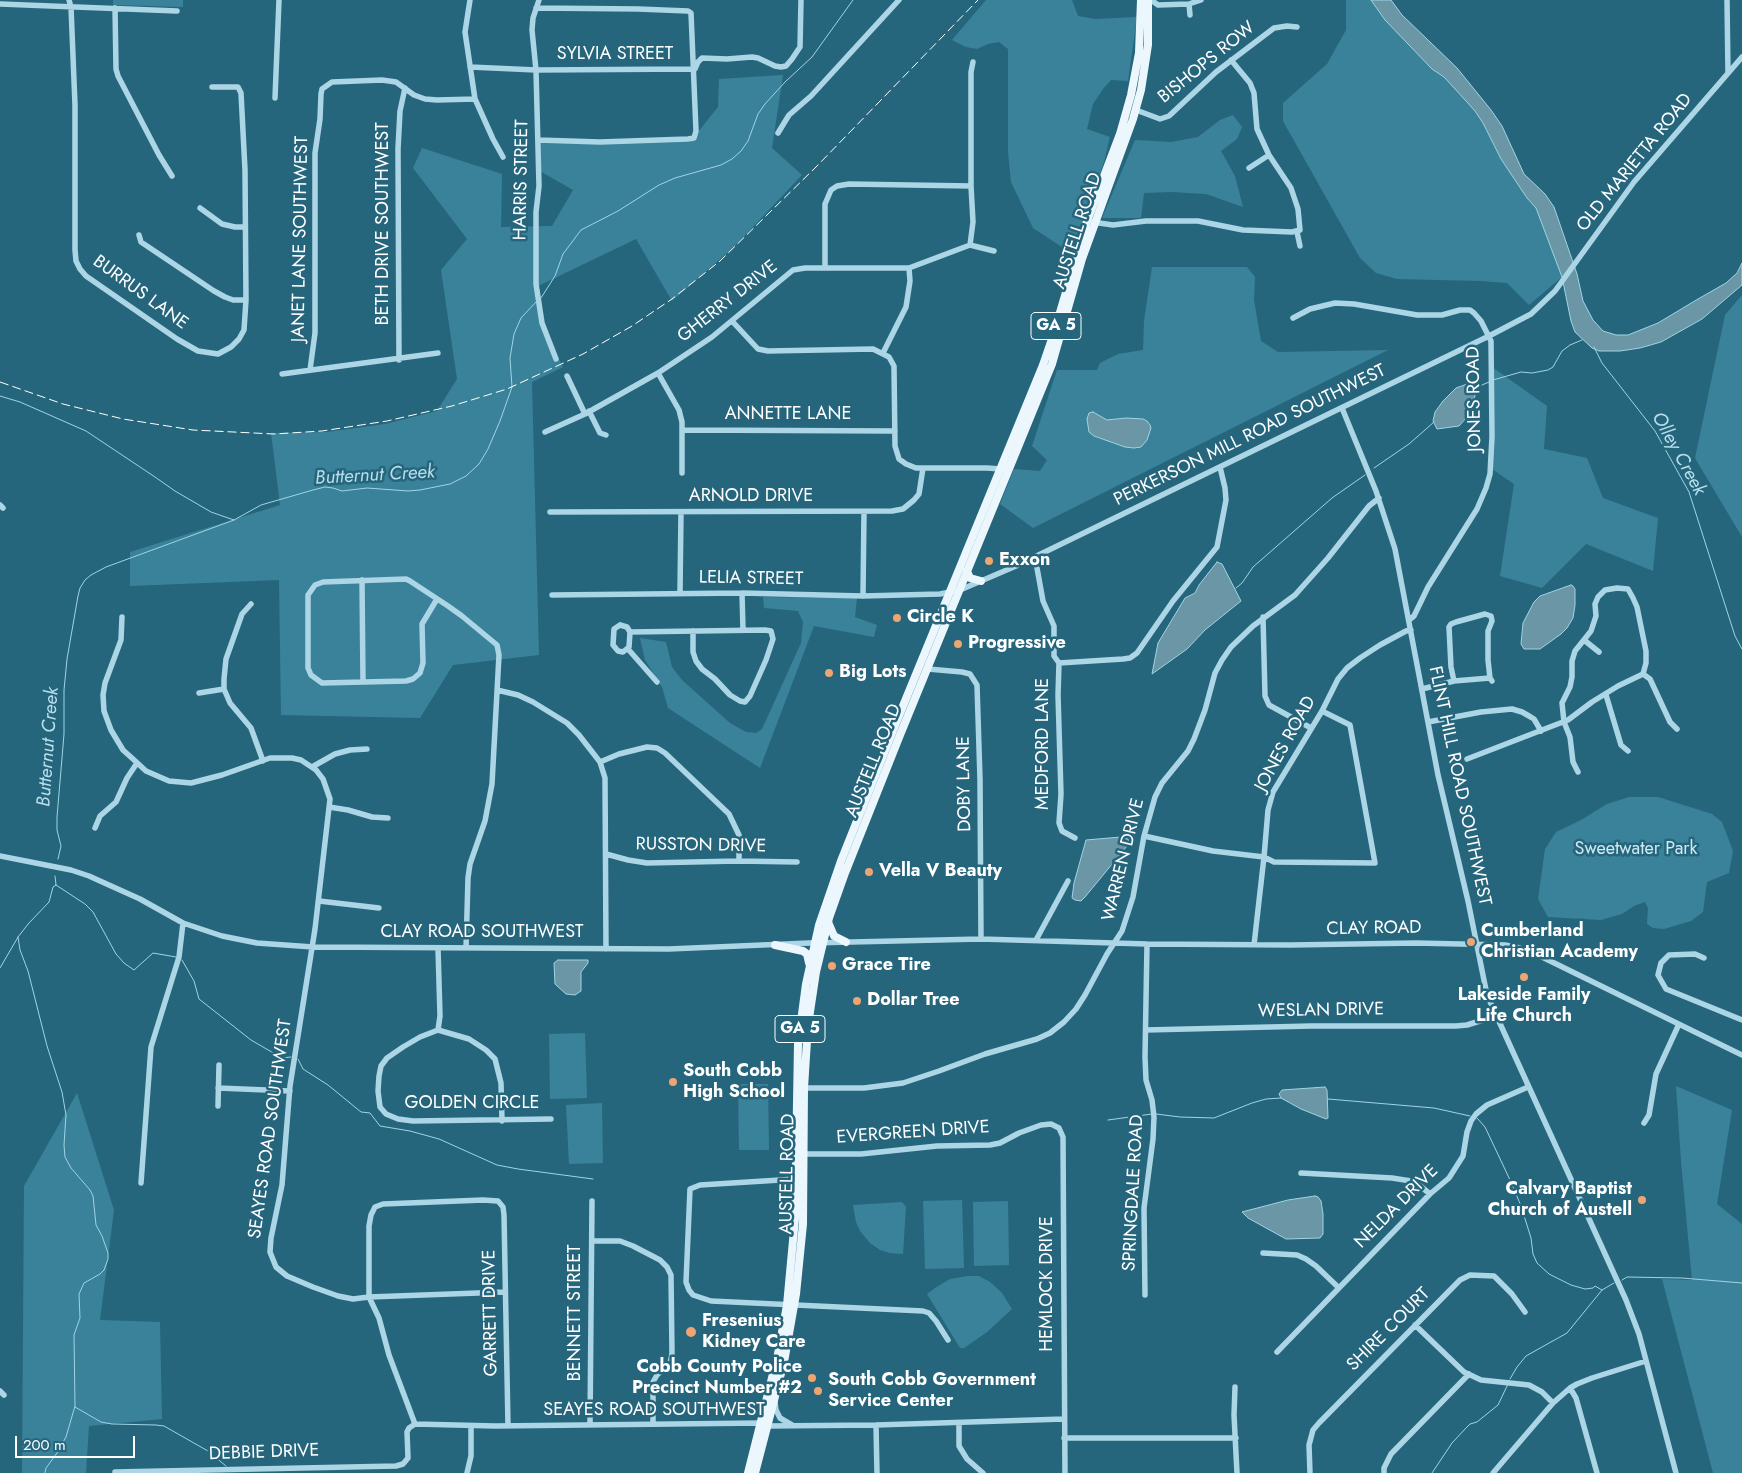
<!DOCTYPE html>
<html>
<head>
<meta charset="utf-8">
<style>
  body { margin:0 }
  #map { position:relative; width:1742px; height:1473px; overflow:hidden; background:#26667d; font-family:Jost,sans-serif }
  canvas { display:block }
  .scale { position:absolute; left:15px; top:1436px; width:120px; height:22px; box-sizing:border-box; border:2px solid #fff; border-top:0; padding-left:6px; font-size:15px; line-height:18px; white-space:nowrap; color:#fff; -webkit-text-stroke:4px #26667d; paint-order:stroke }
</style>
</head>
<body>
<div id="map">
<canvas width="1742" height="1473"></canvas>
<div class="scale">200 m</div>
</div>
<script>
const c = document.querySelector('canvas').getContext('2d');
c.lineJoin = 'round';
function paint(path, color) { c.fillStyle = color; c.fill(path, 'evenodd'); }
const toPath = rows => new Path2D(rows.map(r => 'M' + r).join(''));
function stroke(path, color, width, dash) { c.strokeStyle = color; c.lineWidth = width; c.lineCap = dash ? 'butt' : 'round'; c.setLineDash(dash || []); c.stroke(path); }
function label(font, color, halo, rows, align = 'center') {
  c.font = font + ' Jost,sans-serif'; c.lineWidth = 5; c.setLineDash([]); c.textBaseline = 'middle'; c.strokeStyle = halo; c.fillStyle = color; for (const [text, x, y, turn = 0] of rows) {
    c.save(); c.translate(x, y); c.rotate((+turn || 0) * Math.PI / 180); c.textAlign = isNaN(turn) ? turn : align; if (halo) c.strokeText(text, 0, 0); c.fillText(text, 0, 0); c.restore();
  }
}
paint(toPath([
  [113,0,183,0,183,7,113,5],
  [986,0,1072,0,1078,16,1095,19,1137,17,1128,81,1111,80,1103,89,1093,104,1087,129,1110,137,1104,162,1071,253,1033,228,1011,182,1008,152,1008,49,999,42,988,44,977,49,966,47,952,40],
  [1346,0,1371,0,1385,20,1432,69,1444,77,1456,90,1475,111,1483,123,1501,159,1527,198,1536,208,1562,277,1529,305,1507,283,1481,281,1397,279,1376,273,1360,258,1283,121,1283,103,1327,64,1346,30],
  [783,75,772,148,802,175,733,248,672,301,636,239,536,287,547,335,563,367,532,382,539,655,453,665,420,718,281,715,279,580,130,586,130,552,280,505,271,433,327,432,385,424,437,411,457,379,441,270,467,239,413,168,422,148,502,174,501,227,552,226,573,190,538,170,537,140,561,143,690,142,718,107,719,79],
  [1233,115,1242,127,1237,139,1221,151,1235,176,1243,207,1206,194,1171,192,1144,193,1141,218,1102,218,1135,140,1171,142,1198,137,1220,120],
  [1152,267,1247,267,1255,277,1254,300,1261,341,1278,352,1388,350,1033,528,1000,504,1014,469,1040,471,1047,460,1032,446,1057,370,1097,370,1100,363,1118,354,1143,350,1144,321],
  [1742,295,1742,537,1695,458,1725,315],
  [1492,367,1547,406,1544,449,1587,458,1603,498,1658,518,1653,571,1586,544,1542,588,1500,576,1514,484,1492,469],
  [763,597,857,598,855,617,877,625,874,637,814,626,760,768,668,708,662,687,645,660,640,638,666,642,672,667,682,680,730,723,746,732,756,733,762,729,801,643,803,622,798,611,764,608],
  [1629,797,1658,797,1712,814,1722,822,1733,851,1729,873,1707,882,1703,912,1691,921,1664,929,1653,928,1647,924,1648,908,1645,902,1634,906,1622,914,1601,920,1548,917,1538,899,1545,849,1556,832,1581,820,1607,804],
  [585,1033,587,1098,550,1099,549,1034],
  [738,1084,768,1084,769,1150,739,1150],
  [1676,1086,1732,1110,1717,1204,1742,1224,1742,1473,1713,1473,1662,1279,1692,1280,1681,1161],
  [77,1093,114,1210,100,1320,160,1322,162,1419,89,1426,86,1473,22,1473,24,1186],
  [602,1103,603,1163,569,1164,566,1105],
  [962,1200,964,1268,925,1269,923,1201],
  [1008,1201,1009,1265,974,1266,973,1202],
  [902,1202,906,1207,903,1254,890,1253,880,1250,870,1243,860,1231,856,1222,853,1205],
  [968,1276,979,1276,990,1282,1002,1293,1012,1309,987,1332,964,1348,960,1348,927,1294,935,1288,950,1279]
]), '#3a829a');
const water = toPath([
  [1371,0,1391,0,1402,15,1457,68,1491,110,1502,126,1524,174,1545,194,1554,207,1577,274,1583,301,1593,320,1603,331,1616,335,1628,335,1658,323,1698,299,1726,283,1737,273,1742,263,1742,285,1702,319,1661,342,1640,348,1620,351,1599,351,1592,348,1575,332,1571,321,1562,277,1536,208,1527,198,1501,159,1483,123,1475,111,1456,90,1444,77,1432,69,1385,20,1371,0],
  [1470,383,1475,386,1475,396,1467,417,1459,426,1437,429,1433,421,1435,412,1443,401,1456,388,1470,383],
  [1093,412,1107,420,1126,418,1143,419,1147,421,1150,425,1151,428,1147,440,1141,447,1134,448,1125,447,1094,436,1089,432,1087,419,1089,413,1093,412],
  [1217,562,1222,564,1241,601,1205,630,1187,649,1152,674,1158,643,1185,598,1195,593,1199,585,1217,562],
  [1571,585,1573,586,1575,589,1575,605,1573,618,1567,628,1561,634,1540,649,1524,649,1521,644,1523,623,1534,602,1540,596,1571,585],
  [1121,837,1128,839,1129,842,1127,846,1085,897,1081,901,1075,900,1072,898,1074,883,1086,840,1121,837],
  [558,960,588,960,588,963,581,972,581,991,575,995,566,994,555,984,554,963,558,960],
  [1325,1087,1327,1090,1328,1118,1326,1119,1301,1109,1281,1098,1279,1094,1282,1090,1325,1087],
  [1315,1196,1318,1197,1321,1201,1323,1214,1323,1234,1320,1238,1286,1239,1248,1218,1242,1212,1288,1200,1315,1196]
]);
paint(water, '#6a96a6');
stroke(water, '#a0d4e5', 1);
stroke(toPath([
  [541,298,555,276,563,254,581,230,618,211,659,185,675,178,721,165,732,159,741,151,748,141,758,114,765,104,785,82,812,57,853,0],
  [1594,347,1602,363,1655,431,1689,492,1735,636,1742,649],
  [1493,380,1521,372,1532,373,1548,370,1553,367,1562,351,1570,345,1582,340],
  [1475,388,1489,382],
  [0,396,20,402,86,431,155,477,175,491,211,512,234,520],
  [1374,468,1409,444,1434,422],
  [1236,588,1242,583,1253,567,1332,498,1365,475],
  [58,859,61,846,57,830,57,817,64,734,64,690,67,659,78,596,80,588,85,580,91,575,106,567,234,520,261,505,313,490,325,487,333,488,342,491,367,488,408,491,420,490,450,484,466,476,479,464,488,449,500,421,512,387,510,358,514,334,521,318,536,302],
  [56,885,85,904,93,912,116,954,124,963,134,970,153,953,176,957],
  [18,937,20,950,28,971,47,1046,62,1092,66,1115,64,1145,65,1157,71,1168,90,1190,93,1196,96,1225,102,1236,108,1253,108,1259,104,1270,100,1274,84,1283,79,1294,80,1318,74,1335,75,1406,66,1437,57,1453,46,1468,45,1473],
  [182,960,194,981,199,999,251,1040,282,1058,291,1057],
  [0,968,18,937,29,923,49,902,53,887,56,885,55,876],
  [298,1059,303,1069,328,1085,361,1112,370,1113,380,1126,410,1131,439,1139,497,1165,518,1169,593,1179],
  [1328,1099,1434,1108,1470,1116],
  [1156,1114,1180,1117,1214,1118,1252,1103,1266,1099,1281,1098],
  [1477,1118,1485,1127,1511,1182,1521,1206,1531,1238,1533,1254,1537,1263,1549,1274,1571,1285,1585,1289,1593,1288,1595,1286,1602,1290],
  [1108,1120,1152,1114],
  [1622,1280,1627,1277,1682,1278,1742,1283],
  [1510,1379,1517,1367,1526,1356,1567,1333,1602,1290,1614,1283],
  [75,1407,101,1422,112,1424,156,1425,164,1426,208,1451,226,1466],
  [1432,1473,1452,1443,1466,1428,1470,1424,1477,1422,1498,1405,1508,1384]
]), '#a0d4e5', 1);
stroke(toPath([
  [69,0,71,7,75,105,75,250,76,261,80,269,86,276,177,339,198,351,218,354,231,347,239,339,244,330,246,300,233,300,225,297,214,291,141,242,139,235],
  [470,0,465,32,475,99,493,139,503,157],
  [539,0,533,18,532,30,536,70,539,186,536,212,536,284,542,323,556,359],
  [1151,0,1158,5,1189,4,1201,0],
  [1727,0,1728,73],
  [0,4,177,11],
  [1189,4,1190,15],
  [115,8,116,69,118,76,159,155,172,176],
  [536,8,638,9,688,11,691,13,696,131,694,138,688,139,600,142,538,140],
  [470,67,536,70,695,69,698,62,702,58,727,59,752,57,758,58,775,66,781,67,786,66,792,59,800,47,801,0],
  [212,87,238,87,241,93,245,170,246,300],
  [275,98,279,0],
  [1136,110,1160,119,1169,116,1216,72,1274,28,1287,26,1297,27],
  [778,133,789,115,811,96,899,0],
  [1249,168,1269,155],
  [200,208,222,224,235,227,245,227],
  [1092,222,1113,225,1146,221,1198,221,1243,230,1292,232,1300,230,1298,209,1291,188,1269,155,1257,129,1254,93,1250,83,1231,60],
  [1297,232,1300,246],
  [970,245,994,251],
  [825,268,825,204,831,190,837,186,849,184,971,186],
  [1293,318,1310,309,1335,303,1354,304,1417,315,1442,315,1460,310,1470,310,1474,313,1481,321,1491,341,1492,437,1490,474,1486,488,1477,509,1428,587,1414,616,1409,620],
  [732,321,758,349,768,351,873,349,889,357,894,366,895,446,899,459,906,464,916,468,987,468,1001,469,1010,467],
  [883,353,906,307,910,281,909,268],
  [399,360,398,149,400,111,405,88],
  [310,370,315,333,315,153,320,119,321,94,322,89,332,82,382,80,396,82,414,95,425,99,437,100,475,99],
  [658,373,679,410,682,422,682,473],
  [282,374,438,353],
  [567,376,585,414],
  [1342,408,1376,491,1395,549,1438,775,1468,901,1487,995,1626,1300,1639,1334,1676,1473],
  [589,411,600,433,606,435],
  [682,430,895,431],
  [545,432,585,414,658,373,712,337,793,270,805,268,909,268,970,245,973,222,971,186,971,72,973,62],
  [0,505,3,508],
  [550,512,892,511,903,509,914,500,919,494,923,468],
  [1035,557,1043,601,1054,626,1054,656,1059,663,1058,695,1061,794,1059,823,1062,831,1075,838],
  [362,580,363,682],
  [680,593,681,512],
  [742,593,743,630],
  [552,595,742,593,863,596,940,594,960,590,1016,566,1489,336,1531,314,1555,291,1634,182,1742,57],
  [863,596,864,512],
  [437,599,422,624,423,663,420,673,413,679,406,681,322,683,311,675,308,668,308,595,315,585,323,582,406,579,410,581,448,606,462,616,497,645,499,655,492,784,485,821,470,864,468,878,466,948],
  [251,604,242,614,226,659,224,679,224,689,230,703,251,728,263,761],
  [122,617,121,640,105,683,103,695,104,711,111,730,123,750,133,759,146,771,169,781,191,783,222,775,270,758,292,758,301,760,316,770,323,779,330,799,315,929,290,1086,282,1185,271,1238,270,1252,276,1267,287,1276,313,1287,338,1296,353,1299,369,1297,505,1292],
  [1263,617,1265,696,1269,705,1311,728],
  [620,625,627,627,630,632,629,647,623,652,618,651,613,645,614,629,620,625],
  [630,632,765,630,771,631,773,639,766,660,750,696,745,702,740,701,730,695,715,679,702,669,696,661,693,652,693,631],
  [1584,640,1599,652],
  [628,649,657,682],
  [1059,663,1123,659,1130,658,1137,653,1173,601,1217,547,1226,500,1225,488,1220,467],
  [928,669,962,672,970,674,977,685,980,779,981,939],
  [1643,674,1650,679,1670,722,1677,729],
  [1454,681,1451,667,1449,627,1451,624,1456,622,1485,614,1491,616,1492,621,1488,631,1488,660,1490,678],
  [1422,689,1454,681,1490,678,1492,681],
  [497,690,518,695,533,702,567,723,579,735,600,762,605,778,606,949],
  [199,693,224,689],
  [1606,695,1621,745,1628,751],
  [1428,722,1481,712,1512,709,1522,712,1529,716,1534,719,1541,731],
  [1467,759,1568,720,1592,702,1618,686,1643,674],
  [600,762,619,754,647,747,657,748,665,753,729,814,739,835,739,861],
  [312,767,335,754,350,750,367,749],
  [1578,772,1573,762,1570,737,1564,722,1562,703,1570,687,1572,677,1572,661,1575,651,1591,631,1596,616,1595,604,1598,597,1605,590,1617,588,1628,589,1633,598,1637,607,1646,651,1646,663,1643,674],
  [329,807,348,810,372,817,388,818],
  [95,828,100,816,116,802,127,778,137,763],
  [1144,836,1213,851,1264,857,1274,862,1375,863,1350,725,1322,711],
  [606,854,628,860,647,863,738,861,797,862],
  [0,856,71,870,89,876,140,899,183,923,222,936,257,943,313,947,669,949,809,943,981,939,1147,944,1291,945,1416,943,1505,945,1520,948,1542,957,1742,1055],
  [319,901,379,908],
  [1036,940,1068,881],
  [1254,945,1264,857,1268,810,1273,792,1322,711,1338,679,1347,668,1360,658,1380,645,1406,631,1411,630],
  [438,948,440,1016,438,1030],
  [1704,958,1695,954,1669,955,1661,963,1658,975,1666,989,1742,1020],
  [438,1030,420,1037,403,1047,387,1058,381,1066,379,1076,378,1091,380,1107,386,1114,398,1119,413,1121,551,1119],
  [438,1030,469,1039,486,1050,495,1059,501,1083,502,1121],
  [1146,1030,1311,1026,1456,1026,1467,1025,1496,1016],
  [218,1088,290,1091],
  [804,1088,864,1088,903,1083,939,1071,985,1054,1037,1039,1050,1033,1064,1022,1076,1009,1085,995,1107,954,1122,931,1133,897,1144,836,1155,797,1162,783,1188,751,1194,739,1205,710,1215,673,1222,660,1231,647,1253,626,1295,595,1328,558,1369,506,1379,498],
  [218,1106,219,1065],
  [1644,1123,1649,1115,1656,1074,1679,1024],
  [801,1154,861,1154,937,1146,990,1145,1000,1143,1019,1133,1041,1125,1051,1124,1059,1128,1063,1137,1065,1473],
  [1301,1173,1392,1178,1411,1181,1419,1185,1430,1194],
  [796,1179,700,1185,690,1189,686,1282,689,1290,693,1295,711,1301,923,1311,929,1313,936,1321,948,1340],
  [141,1183,151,1047,179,957,183,923],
  [592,1241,620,1241,633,1246,660,1260,667,1267,671,1275,672,1354,670,1363,657,1375,653,1382,653,1424],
  [1263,1253,1297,1255,1306,1259,1316,1266,1339,1288],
  [1145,1295,1144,1208,1153,1139,1154,1117,1152,1100,1146,1080,1145,1057,1147,944],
  [1415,1325,1464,1372,1481,1380,1529,1385,1542,1392,1553,1403],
  [1277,1352,1430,1194,1449,1178,1463,1156,1467,1132,1471,1121,1476,1114,1487,1105,1528,1087],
  [1235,1387,1234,1415,1237,1473],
  [1570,1388,1576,1398,1597,1473],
  [0,1391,4,1395],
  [775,1402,776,1410,780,1418,792,1425],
  [959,1423,959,1446,967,1459,983,1473],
  [415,1424,495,1426,761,1423,767,1426,876,1425,1064,1419],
  [415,1424,389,1355,379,1318,369,1297,369,1226,371,1215,375,1207,383,1204,483,1200,498,1201,503,1207,504,1215,508,1426],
  [590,1425,592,1201],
  [876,1425,877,1473],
  [1064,1438,1236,1438],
  [115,1472,396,1466,403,1464,408,1458,407,1432,409,1428,415,1424],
  [467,1473,471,1456,471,1426],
  [1310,1473,1309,1445,1313,1430,1319,1423,1460,1280,1470,1275,1494,1276,1512,1294,1525,1312],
  [1384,1473,1384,1468,1391,1454,1469,1374],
  [1493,1473,1553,1403,1570,1388,1577,1384,1592,1378,1646,1361]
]), '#acd6e5', 5.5);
stroke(toPath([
  [967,571,970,578,981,581],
  [828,922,834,936,846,942],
  [775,945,803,951,807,954,809,963],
  [748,1473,778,1354,787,1305,795,1219,798,1044,806,984,819,925,841,861,896,723,1043,365,1054,333,1087,221,1120,134,1131,95,1139,53,1141,0],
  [755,1473,784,1362,796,1294,803,1224,804,1088,808,1025,816,972,829,918,845,873,900,735,1052,364,1082,259,1133,119,1141,90,1148,45,1148,0]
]), '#ecf7fd', 8);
stroke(toPath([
  [0,382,63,404,123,419,193,430,274,434,322,431,387,421,452,406,507,389,583,354,632,326,672,299,720,261,817,166,978,0]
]), '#fff', 1, [9, 4]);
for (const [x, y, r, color] of [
  [989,561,5,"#eda571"],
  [897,618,5,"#eda571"],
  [958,644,5,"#eda571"],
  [829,673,5,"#eda571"],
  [869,872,5,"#eda571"],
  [1471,942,5,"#eda571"],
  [832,966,5,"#eda571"],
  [1524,977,5,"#eda571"],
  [857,1001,5,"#eda571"],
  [673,1082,5,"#eda571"],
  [1642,1200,5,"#eda571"],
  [691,1332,6,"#eda571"],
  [812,1378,5,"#eda571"],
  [818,1391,5,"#eda571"]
]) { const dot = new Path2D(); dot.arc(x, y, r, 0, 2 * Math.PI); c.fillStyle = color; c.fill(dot); stroke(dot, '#26667d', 2); }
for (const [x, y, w] of [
  [1056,326,50],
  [800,1029,50]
]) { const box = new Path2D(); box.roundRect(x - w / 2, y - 13.5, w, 27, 4); c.fillStyle = '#26667d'; c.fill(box); stroke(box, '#fff', 1); }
label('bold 16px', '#fff', null, [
  ["GA 5",1056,326],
  ["GA 5",800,1029]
]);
label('18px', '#fff', '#26667d', [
  ["SYLVIA STREET",615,55],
  ["BISHOPS ROW",1207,63,-39],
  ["OLD MARIETTA ROAD",1635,163,-51],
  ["HARRIS STREET",522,180,-89],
  ["BETH DRIVE SOUTHWEST",384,224,-90],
  ["AUSTELL ROAD",1078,231,-72],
  ["JANET LANE SOUTHWEST",301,239,-89],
  ["BURRUS LANE",140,293,36],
  ["GHERRY DRIVE",728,302,-38],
  ["JONES ROAD",1475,399,-91],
  ["ANNETTE LANE",788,415],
  ["PERKERSON MILL ROAD SOUTHWEST",1250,436,-26],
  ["ARNOLD DRIVE",751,497],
  ["LELIA STREET",751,579,1],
  ["MEDFORD LANE",1044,744,-90],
  ["JONES ROAD",1286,744,-61],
  ["AUSTELL ROAD",874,761,-68],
  ["DOBY LANE",965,784,-91],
  ["FLINT HILL ROAD SOUTHWEST",1459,786,78],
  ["RUSSTON DRIVE",701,846,1],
  ["WARREN DRIVE",1124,860,-76],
  ["CLAY ROAD",1374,929,-1],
  ["CLAY ROAD SOUTHWEST",482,933],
  ["WESLAN DRIVE",1321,1011,-1],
  ["GOLDEN CIRCLE",472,1104],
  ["SEAYES ROAD SOUTHWEST",271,1129,-82],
  ["EVERGREEN DRIVE",913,1133,-4],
  ["AUSTELL ROAD",788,1174,-89],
  ["SPRINGDALE ROAD",1134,1193,-87],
  ["NELDA DRIVE",1397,1207,-45],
  ["HEMLOCK DRIVE",1048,1284,-90],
  ["GARRETT DRIVE",491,1313,-91],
  ["BENNETT STREET",576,1313,-90],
  ["SHIRE COURT",1389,1330,-45],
  ["SEAYES ROAD SOUTHWEST",654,1411],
  ["DEBBIE DRIVE",264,1453,-2]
]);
label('bold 18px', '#fff', '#26667d', [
  ["Exxon",999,561],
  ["Circle K",907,618],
  ["Progressive",968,644],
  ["Big Lots",839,673],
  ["Vella V Beauty",879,872],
  ["Cumberland",1481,932],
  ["Christian Academy",1481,953],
  ["Grace Tire",842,966],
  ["Lakeside Family",1524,996,"center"],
  ["Life Church",1524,1017,"center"],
  ["Dollar Tree",867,1001],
  ["South Cobb",683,1072],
  ["High School",683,1093],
  ["Calvary Baptist",1632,1190,"right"],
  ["Church of Austell",1632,1211,"right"],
  ["Fresenius",702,1322],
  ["Kidney Care",702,1343],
  ["Cobb County Police",802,1368,"right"],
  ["Precinct Number #2",802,1389,"right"],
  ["South Cobb Government",828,1381],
  ["Service Center",828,1402]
], 'left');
label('18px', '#ceeaf4', '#26667d', [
  ["Sweetwater Park",1636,850]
]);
label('italic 19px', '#b7dfec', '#26667d', [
  ["Olley Creek",1678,454,61],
  ["Butternut Creek",375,476,-3],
  ["Butternut Creek",49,747,-86]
]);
</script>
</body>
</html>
